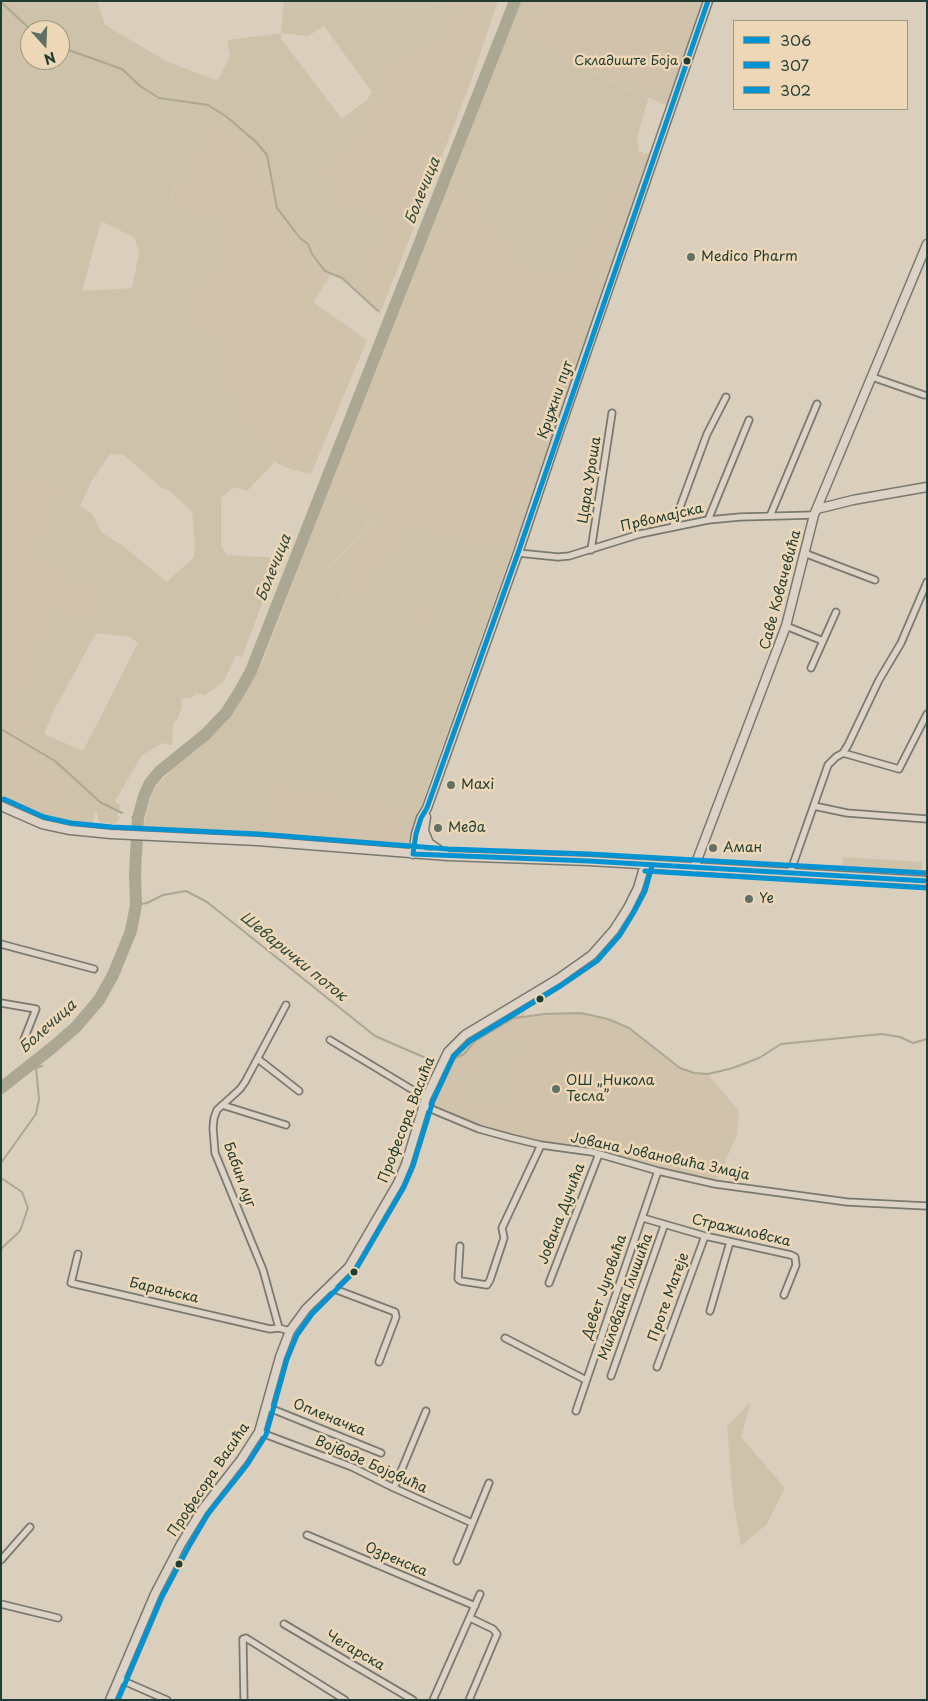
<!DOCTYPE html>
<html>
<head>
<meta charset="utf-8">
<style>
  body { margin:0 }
  #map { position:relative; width:928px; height:1701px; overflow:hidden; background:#dacebd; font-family:"Playpen Sans",sans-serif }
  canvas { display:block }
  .frame { position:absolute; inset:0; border:2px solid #1f3d34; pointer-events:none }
  .legend { position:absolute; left:733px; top:20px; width:175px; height:90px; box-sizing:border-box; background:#eed7b6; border:1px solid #9b9982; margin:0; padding:6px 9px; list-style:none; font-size:15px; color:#1f3d34 }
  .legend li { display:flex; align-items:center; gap:10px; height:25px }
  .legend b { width:25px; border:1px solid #9b9982 }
  .north { position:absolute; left:20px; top:20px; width:50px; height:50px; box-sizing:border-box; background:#eed7b6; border:1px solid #9b9982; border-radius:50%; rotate:160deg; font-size:14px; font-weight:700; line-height:20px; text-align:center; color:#1f3d34 }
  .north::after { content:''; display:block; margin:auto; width:18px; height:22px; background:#607064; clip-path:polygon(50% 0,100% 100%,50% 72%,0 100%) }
</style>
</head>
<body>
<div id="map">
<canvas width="928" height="1701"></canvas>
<div class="frame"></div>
<ul class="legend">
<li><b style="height:6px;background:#0293d2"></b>306</li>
<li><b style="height:6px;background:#0293d2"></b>307</li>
<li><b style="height:6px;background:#0293d2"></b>302</li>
</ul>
<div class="north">N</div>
</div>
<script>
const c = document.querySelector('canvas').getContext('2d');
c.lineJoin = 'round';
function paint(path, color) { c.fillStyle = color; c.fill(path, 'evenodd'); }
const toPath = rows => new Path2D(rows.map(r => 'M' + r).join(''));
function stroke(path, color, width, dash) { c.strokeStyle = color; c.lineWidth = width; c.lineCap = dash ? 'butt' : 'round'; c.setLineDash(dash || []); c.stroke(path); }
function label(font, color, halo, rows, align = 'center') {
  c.font = font + ' "Playpen Sans",sans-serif'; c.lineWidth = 5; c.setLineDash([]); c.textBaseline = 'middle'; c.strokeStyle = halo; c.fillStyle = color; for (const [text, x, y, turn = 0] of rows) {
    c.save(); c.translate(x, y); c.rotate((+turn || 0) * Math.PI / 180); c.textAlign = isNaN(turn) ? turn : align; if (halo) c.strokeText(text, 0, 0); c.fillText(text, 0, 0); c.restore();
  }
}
paint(toPath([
  [437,1,498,1,469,87,380,314,353,289,376,223,337,210,315,165,348,139,378,87,367,71,446,25,444,18,452,14],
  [532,1,703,1,667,106,516,38],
  [222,115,254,144,265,155,275,209,300,228,333,271,313,302,367,340,311,474,290,469,266,458,227,406,213,344,171,325,184,298,220,248,184,221,170,198,196,138],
  [639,152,643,152,645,154,650,153,513,549,460,545,425,539,415,535,335,629,324,621,351,586,329,569,373,520,327,495,455,171,464,176,531,268,542,270,546,267,563,264,602,204,611,186,636,162],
  [8,471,57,478,71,484,68,567,66,571,112,589,103,615,91,624,56,613,25,709,40,722,22,747,57,768,70,782,62,804,95,811,92,828,43,820,1,801,1,474],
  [430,591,451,609,423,635,407,625,411,615],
  [270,783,286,784,415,805,423,800,410,840,400,846,265,837],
  [525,1004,524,1017,581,1013,608,1019,629,1028,680,1068,690,1073,708,1074,739,1111,737,1135,715,1184,592,1152,479,1129,432,1109,443,1068,462,1044]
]), '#d1c2ab');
paint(toPath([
  [1,1,97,1,105,25,168,62,216,80,220,77,230,56,228,47,228,40,281,33,284,1,437,1,452,14,444,18,446,25,368,70,378,87,348,139,315,165,337,210,376,223,353,289,343,279,330,275,333,271,300,228,292,231,275,209,265,155,254,144,222,116,196,138,170,197,184,221,212,216,220,248,184,298,171,325,213,344,227,406,266,458,274,463,247,491,234,487,221,498,221,546,227,555,279,558,242,657,236,655,224,681,213,690,204,695,197,693,190,699,186,697,181,700,182,707,178,718,173,724,172,745,163,743,142,755,115,801,121,806,117,816,120,817,116,823,111,824,109,822,101,823,98,820,97,811,62,805,70,782,57,768,22,747,40,722,24,709,56,613,91,624,103,615,112,589,66,572,68,567,39,555,70,484,57,478,8,471,1,474],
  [324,26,372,92,368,99,342,119,281,39,281,33,308,36],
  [30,30,60,30,60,60,30,60],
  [101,221,135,238,139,254,132,288,82,291],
  [110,454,124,455,162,488,169,490,192,512,195,542,194,557,167,582,123,546,102,533,92,514,80,506,91,482],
  [96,633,130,637,138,643,83,751,44,734,53,712],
  [519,1,532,1,516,38,648,98,637,138,639,154,636,162,611,186,602,204,563,265,546,267,542,270,536,271,531,268,464,176,455,171],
  [327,495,373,519,329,568,351,585,324,621,335,629,415,535,425,539,460,545,513,549,423,800,415,805,286,784,270,783,265,837,144,830,146,813,152,794,158,784,180,762,202,745,226,723,246,694,264,658],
  [430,591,450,609,423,635,407,625,411,615],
  [843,857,922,862,922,876,841,871],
  [483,1041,513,1045,505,1104,475,1100],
  [751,1402,741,1437,785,1488,767,1524,741,1546,733,1499,727,1426]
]), '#cec2ab');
stroke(toPath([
  [1,2,31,30],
  [60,47,122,69,140,86,159,98,208,105,227,117,256,142,267,155,277,208,300,238,308,244,312,254,325,271,342,278,378,311],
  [1,729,55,761,100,802,122,813],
  [132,817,138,818],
  [136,905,147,903,163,895,186,891,207,902,375,1036,433,1061],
  [446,1063,464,1054,475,1041,514,1018,545,1014,581,1013,608,1019,629,1028,680,1068,694,1073,708,1074,733,1068,759,1058,781,1044,882,1034,900,1037,913,1043,927,1039],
  [1,1163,36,1114,39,1099,36,1068,42,1066],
  [1,1178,22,1192,28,1208,20,1231,1,1249]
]), '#aca792', 2);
stroke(toPath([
  [1,1088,53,1047,76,1027,99,1000,113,975,131,931,136,905,135,873,138,818,144,796,150,783,159,772,206,734,226,713,240,691,251,671,515,1]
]), '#aca792', 12);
const street = toPath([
  [872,377,924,395],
  [770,516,817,404],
  [708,520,749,420],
  [673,526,707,434,726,397],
  [591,550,612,413],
  [518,553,558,557,569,556,640,534,708,520,740,517,814,515],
  [804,553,875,580],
  [786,626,823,641],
  [811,668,836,612],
  [843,753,899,769,927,714],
  [814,806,847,813,927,819],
  [790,873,828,765,836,757,843,753,848,745,879,680,901,643,927,582],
  [1,944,94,969],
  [1,1003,36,1009,23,1042],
  [286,1005,245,1082,240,1089,217,1110,214,1118,213,1128,215,1153,263,1270,279,1328,290,1331],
  [330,1040,426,1098],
  [258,1059,299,1091],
  [222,1105,286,1125],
  [424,1106,479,1129,512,1138,541,1145,592,1152,658,1171,715,1184,847,1202,927,1206],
  [643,1218,705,1236,791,1255,795,1257,796,1265,784,1295],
  [460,1246,458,1279,461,1281,487,1285,490,1280,504,1238,502,1228,541,1145],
  [78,1254,71,1283,270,1329,279,1328],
  [549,1283,599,1154],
  [329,1287,395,1312,396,1317,379,1362],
  [710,1311,730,1242],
  [505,1338,586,1380],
  [657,1367,705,1236],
  [611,1376,664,1226],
  [267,1407,381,1453],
  [576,1411,658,1171],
  [259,1432,352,1467,394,1488,472,1523],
  [394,1488,426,1411],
  [307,1535,475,1606],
  [1,1560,30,1527],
  [457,1561,489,1483],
  [1,1604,58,1618],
  [284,1624,413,1700],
  [119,1679,167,1700],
  [244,1700,243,1643,243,1639,246,1638,345,1700],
  [433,1700,480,1594],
  [469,1700,497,1634,493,1629,470,1618]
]);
const secondary = toPath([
  [817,509,853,500,927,487],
  [1,806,42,824,70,830,111,834,258,841,448,856,589,861,927,881],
  [424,831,429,843,446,855],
  [413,854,416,834,421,818,427,808,518,553,557,437,708,1],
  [420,854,426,817],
  [694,868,786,626,814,515,927,244],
  [110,1700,155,1594,181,1544,202,1510,241,1460,259,1432,280,1357,290,1331,306,1309,349,1267,398,1183,406,1164,426,1098,448,1052,465,1035,558,979,592,955,614,930,628,908,638,888,645,864]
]);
stroke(street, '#79796f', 9);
stroke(secondary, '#79796f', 11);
stroke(street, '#dcd3c6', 5.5);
stroke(secondary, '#dcd3c6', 8);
stroke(toPath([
  [708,1,518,553,427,808,421,818,416,834,413,854,589,861,927,881]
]), '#0293d2', 5);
stroke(toPath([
  [645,871,927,888],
  [118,1700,162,1597,188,1548,208,1514,247,1465,266,1435,287,1359,297,1335,312,1314,355,1271,404,1187,413,1166,433,1101,454,1056,470,1041,562,985,597,961,620,935,634,912,645,891,652,866]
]), '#0293d2', 5);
stroke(toPath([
  [4,799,44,817,71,823,112,827,259,834,448,849,589,854,927,873]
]), '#0293d2', 5);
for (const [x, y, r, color] of [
  [687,61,4.5,"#1f3d34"],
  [691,257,5,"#607064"],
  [451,785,5,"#607064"],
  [438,828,5,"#607064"],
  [713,848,5,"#607064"],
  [749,899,5,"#607064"],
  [540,999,4.5,"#1f3d34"],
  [556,1089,5,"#607064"],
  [354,1272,4.5,"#1f3d34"],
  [179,1564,4.5,"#1f3d34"]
]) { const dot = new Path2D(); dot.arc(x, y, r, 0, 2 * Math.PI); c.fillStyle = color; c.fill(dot); stroke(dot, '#eed7b6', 2); }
label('13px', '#1f3d34', '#eed7b6', [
  ["Складиште Боја",678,61]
], 'right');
label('14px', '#1f3d34', '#eed7b6', [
  ["Medico Pharm",701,257],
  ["Maxi",461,785],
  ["Меда",448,828],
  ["Аман",723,848],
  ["Ye",759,899],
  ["ОШ „Никола",566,1081],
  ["Тесла”",566,1097]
], 'left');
label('14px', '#1f3d34', '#eed7b6', [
  ["Кружни пут",556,400,-71],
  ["Цара Уроша",590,480,-81],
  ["Првомајска",662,518,-13],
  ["Саве Ковачевића",781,590,-75],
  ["Професора Васића",407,1120,-69],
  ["Јована Јовановића Змаја",660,1157,12],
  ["Бабин луг",239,1175,70],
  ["Јована Дучића",562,1214,-69],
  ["Стражиловска",741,1231,13],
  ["Девет Југовића",605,1287,-71],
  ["Барањска",164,1291,13],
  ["Милована Глишића",626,1297,-70],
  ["Проте Матеје",669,1297,-70],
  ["Опленачка",329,1418,22],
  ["Војводе Бојовића",371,1465,24],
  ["Професора Васића",209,1480,-56],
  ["Озренска",396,1560,23],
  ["Чегарска",355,1651,30]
]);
label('italic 15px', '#314a3f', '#eed7b6', [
  ["Болечица",423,191,-68],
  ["Болечица",274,568,-68],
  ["Шеварички поток",293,957,39],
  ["Болечица",48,1027,-42]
]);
</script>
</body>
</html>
